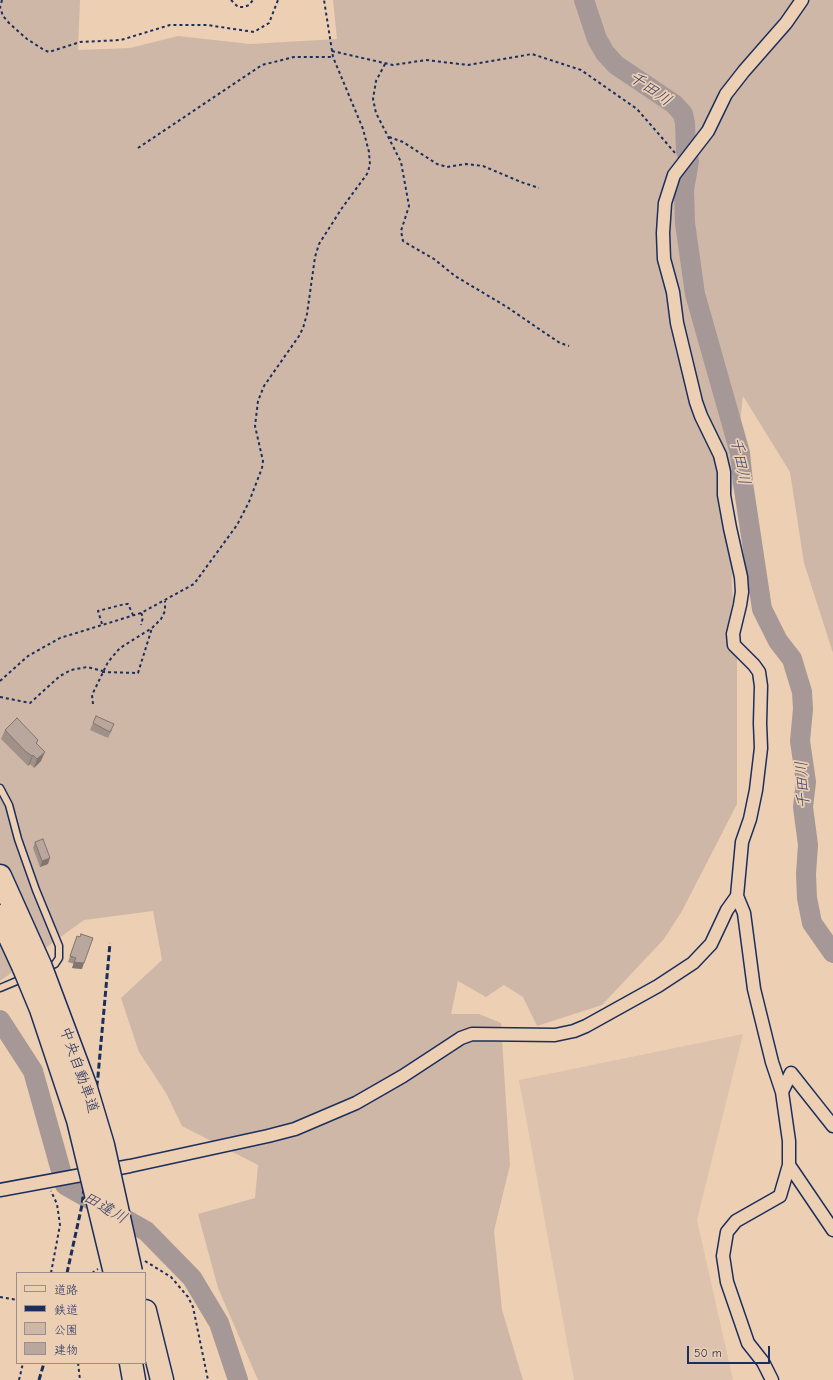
<!DOCTYPE html>
<html>
<head>
<meta charset="utf-8">
<style>
  body { margin:0 }
  #map { position:relative; width:833px; height:1380px; overflow:hidden; background:#edcfb3; font-family:"Comic Neue","Klee One",sans-serif }
  canvas { display:block }
  .legend { position:absolute; left:16px; top:1272px; width:130px; height:92px; box-sizing:border-box; background:#edcfb3; border:1px solid #998f91; margin:0; padding:5px 7px; list-style:none; font-size:12px; color:#1b2f5e }
  .legend li { display:flex; align-items:center; gap:8px; height:20px }
  .legend b { width:20px; border:1px solid #998f91 }
  .scale { position:absolute; left:687px; top:1346px; width:83px; height:18px; box-sizing:border-box; border:2px solid #1b2f5e; border-top:0; padding-left:5px; font-size:12px; line-height:14px; white-space:nowrap; color:#1b2f5e; -webkit-text-stroke:3px #edcfb3; paint-order:stroke }
</style>
</head>
<body>
<div id="map">
<canvas width="833" height="1380"></canvas>
<ul class="legend">
<li><b style="height:5px;background:#edcfb3"></b>道路</li>
<li><b style="height:5px;background:#1b2f5e"></b>鉄道</li>
<li><b style="height:11px;background:#cfb7a7"></b>公園</li>
<li><b style="height:11px;background:#b9a79e"></b>建物</li>
</ul>
<div class="scale">50 m</div>
</div>
<script>
const c = document.querySelector('canvas').getContext('2d');
c.lineJoin = 'round';
function paint(path, color) { c.fillStyle = color; c.fill(path, 'evenodd'); }
const toPath = rows => new Path2D(rows.map(r => 'M' + r).join(''));
function stroke(path, color, width, dash) { c.strokeStyle = color; c.lineWidth = width; c.lineCap = dash ? 'butt' : 'round'; c.setLineDash(dash || []); c.stroke(path); }
function label(font, color, halo, rows, align = 'center') {
  c.font = font + ' "Comic Neue","Klee One",sans-serif'; c.lineWidth = 3.5; c.setLineDash([]); c.textBaseline = 'middle'; c.strokeStyle = halo; c.fillStyle = color; for (const [text, x, y, turn = 0] of rows) {
    c.save(); c.translate(x, y); c.rotate((+turn || 0) * Math.PI / 180); c.textAlign = isNaN(turn) ? turn : align; if (halo) c.strokeText(text, 0, 0); c.fillText(text, 0, 0); c.restore();
  }
}
paint(toPath([
  [743,1034,697,1220,733,1380,574,1380,519,1080]
]), '#ddc3ad');
paint(toPath([
  [0,0,80,0,78,50,130,48,178,36,250,44,337,39,333,0,833,0,833,653,804,563,790,472,743,396,731,501,732,589,737,639,737,804,682,911,664,939,602,1005,537,1026,523,997,504,985,486,997,458,981,451,1014,479,1014,501,1023,510,1165,494,1231,502,1310,523,1380,258,1380,218,1288,198,1214,255,1198,258,1165,182,1126,166,1093,139,1052,121,998,162,960,153,911,84,920,0,981]
]), '#cfb7a7');
stroke(toPath([
  [584,0,597,39,605,53,616,65,674,104,683,114,685,123,686,151,689,161,684,190,685,223,695,294,740,453,743,483,762,609,778,641,792,659,802,692,803,709,800,741,806,782,803,807,808,845,806,874,807,898,812,923,833,953],
  [0,1020,33,1071,65,1185,146,1231,192,1278,219,1323,238,1380]
]), '#a59896', 20);
const service = toPath([
  [0,788,9,805,18,839,36,890,59,946,59,958,55,964,45,968],
  [0,988,24,978]
]);
const minor = toPath([
  [737,896,744,913,754,989,772,1062,782,1092,789,1141,789,1165,780,1196,736,1221,727,1232,723,1256,727,1282,748,1343,763,1362,772,1380],
  [782,1092,791,1073,833,1126],
  [789,1165,833,1230],
  [0,1190,130,1166,268,1136,295,1129,356,1103,403,1076,461,1038,472,1034,555,1035,574,1031,586,1026,658,986,693,963,711,944,727,910,737,896,742,842,750,819,756,790,761,748,760,723,761,686,759,672,754,665,734,645,733,634,740,605,742,592,741,577,730,528,724,495,724,472,720,455,701,416,696,402,677,323,673,292,664,259,663,233,665,203,674,175,708,131,726,94,744,71,786,23,802,0]
]);
const motorway = toPath([
  [0,876,40,965],
  [0,916,24,968],
  [145,1311,162,1380],
  [131,1363,134,1380]
]);
stroke(service, '#1b2f5e', 9);
stroke(minor, '#1b2f5e', 15);
stroke(motorway, '#1b2f5e', 25);
stroke(toPath([
  [2,0,0,7,3,16,9,23,27,39,44,50,49,52,80,42,121,40,170,25,207,25,254,32,269,23,278,0],
  [231,0,238,7,244,7,249,5,253,0],
  [332,51,393,65,426,60,468,65,532,54,581,70,637,109,676,154],
  [385,64,376,81,373,99,376,113,401,162,409,206,401,231,403,241,434,259,455,276,507,307,542,331,560,343,569,346],
  [389,137,403,142,437,164,447,167,466,164,483,166,521,182,539,188],
  [138,148,262,65,294,57,333,57],
  [141,613,143,617,141,625],
  [102,624,98,611,125,604,128,604,133,615],
  [102,672,138,673,152,628],
  [0,681,28,656,60,638,141,613,194,584,237,525,249,502,262,468,263,461,255,426,258,401,264,386,299,336,303,328,307,314,315,257,319,244,342,208,367,174,370,165,369,152,363,129,333,57,324,0],
  [0,697,30,703,60,676,71,670,87,667,103,671],
  [93,704,92,695,108,662,120,648,152,628,161,619,165,611,165,601],
  [145,1261,171,1277,188,1297,193,1307,208,1380],
  [51,1273,60,1225,57,1204,51,1191],
  [92,1273,98,1269],
  [0,1297,17,1300],
  [78,1363,80,1380],
  [19,1380,23,1363]
]), '#1b2f5e', 2, [3, 3]);
stroke(service, '#edcfb3', 6);
stroke(minor, '#edcfb3', 12);
stroke(motorway, '#edcfb3', 22);
stroke(toPath([
  [67,1273,82,1205,98,1076,110,943],
  [39,1380,44,1363]
]), '#1b2f5e', 3, [6, 3]);
const motorwayBridge = toPath([
  [40,965,85,1085,103,1145,131,1272],
  [24,968,41,1009,78,1120,115,1273]
]);
stroke(motorwayBridge, '#1b2f5e', 25, []);
stroke(motorwayBridge, '#edcfb3', 22);
paint(toPath([
  [93,723,112,730,108,738,90,730],
  [5,730,38,740,37,744,41,761,34,768,30,764,28,766,1,739],
  [35,842,48,864,40,867,33,848],
  [77,936,82,969,72,968,74,964,68,962]
]), '#9f9088');
paint(toPath([
  [45,752,41,761,34,768,37,759],
  [33,755,30,764,28,766,32,756],
  [50,858,48,864,40,867,42,861],
  [74,962,84,963,82,969,72,968]
]), '#82756f');
const building = toPath([
  [96,716,114,724,110,732,93,723,96,716],
  [17,718,38,740,36,743,45,752,37,759,33,755,32,756,25,751,5,730,17,718],
  [43,839,50,858,42,861,35,842,43,839],
  [81,934,93,938,84,963,74,962,76,958,70,956,77,936,80,937,81,934]
]);
paint(building, '#b9a79e');
stroke(building, '#82756f', 1);
label('15px', '#1b2f5e', '#edcfb3', [
  ["中央自動車道",79,1070,71]
]);
label('italic 16px', '#303f66', '#edcfb3', [
  ["千田川",650,89,35],
  ["千田川",740,461,79],
  ["千田川",803,785,-93],
  ["田違川",105,1208,30]
]);
</script>
</body>
</html>
